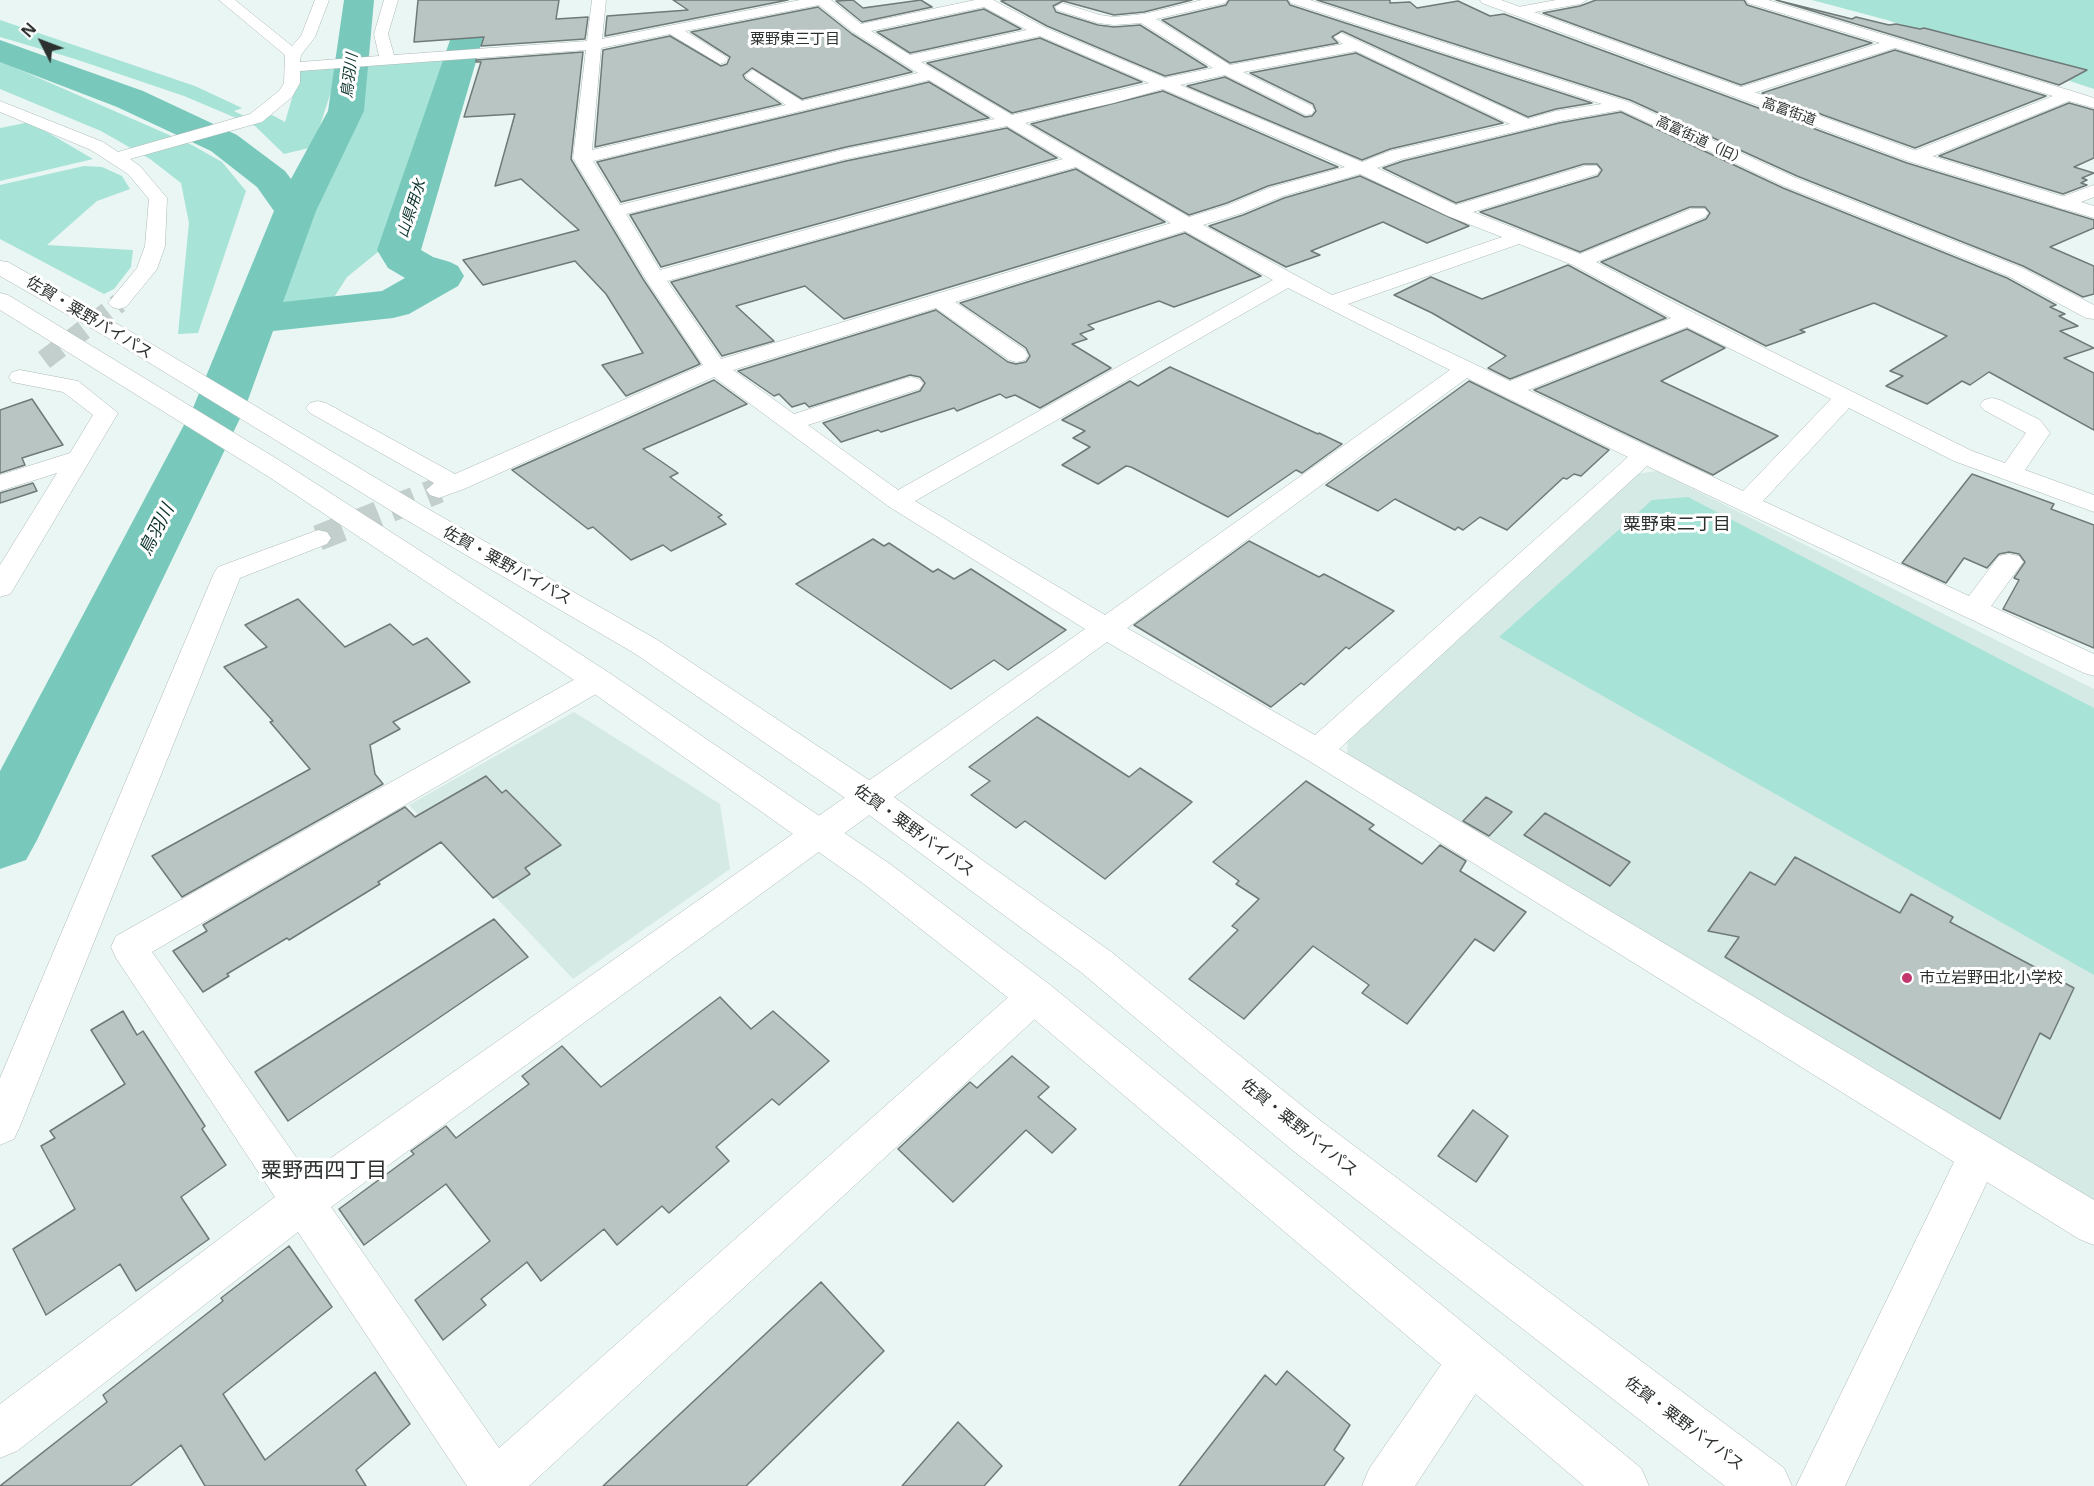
<!DOCTYPE html>
<html>
<head>
<meta charset="utf-8">
<style>
  body { margin:0 }
  #map { position:relative; width:2094px; height:1486px; overflow:hidden; background:#e9f6f3; font-family:"Noto Sans",sans-serif }
  canvas { display:block }
  .north { position:absolute; left:12px; top:12px; width:60px; height:60px; -webkit-text-stroke:4px #fff; paint-order:stroke; rotate:312deg; font-size:16px; font-weight:700; line-height:24px; text-align:center; color:#2c3130 }
  .north::after { content:''; display:block; margin:auto; width:21px; height:27px; background:#2c3130; clip-path:polygon(50% 0,100% 100%,50% 72%,0 100%) }
</style>
</head>
<body>
<div id="map">
<canvas width="2094" height="1486"></canvas>
<div class="north">N</div>
</div>
<script>
const c = document.querySelector('canvas').getContext('2d');
c.lineJoin = 'round';
function paint(path, color) { c.fillStyle = color; c.fill(path, 'evenodd'); }
const toPath = rows => new Path2D(rows.map(r => 'M' + r).join(''));
function stroke(path, color, width, dash) { c.strokeStyle = color; c.lineWidth = width; c.lineCap = dash ? 'butt' : 'round'; c.setLineDash(dash || []); c.stroke(path); }
function label(font, color, halo, rows, align = 'center') {
  c.font = font + ' "Noto Sans","Noto Sans JP",sans-serif'; c.lineWidth = 6; c.setLineDash([]); c.textBaseline = 'middle'; c.strokeStyle = halo; c.fillStyle = color; for (const [text, x, y, turn = 0] of rows) {
    c.save(); c.translate(x, y); c.rotate((+turn || 0) * Math.PI / 180); c.textAlign = isNaN(turn) ? turn : align; if (halo) c.strokeText(text, 0, 0); c.fillText(text, 0, 0); c.restore();
  }
}
paint(toPath([
  [1657,471,2094,689,2094,1200,1347,755,1348,736,1637,474],
  [574,712,720,804,730,869,573,979,409,805]
]), '#d5eae5');
paint(toPath([
  [1812,0,2094,0,2094,89,1887,20],
  [0,20,195,86,242,108,234,111,254,121,272,115,285,122,300,71,339,67,313,147,284,154,255,126,184,96,75,59,0,37],
  [444,60,389,243,347,277,331,302,281,308,291,239,331,145,357,65],
  [0,61,192,145,222,162,246,191,198,333,178,334,189,223,181,183,150,159,101,131,0,89],
  [30,122,93,159,0,181,0,128],
  [84,166,102,167,122,176,130,189,97,201,47,245,133,250,131,267,114,289,104,294,0,239,0,185],
  [1688,497,2094,708,2094,975,1499,637,1652,500]
]), '#a8e3d7');
paint(toPath([
  [344,0,374,0,364,111,316,211,283,302,382,291,405,278,388,268,377,250,464,0,494,0,421,250,433,257,450,262,458,266,464,276,458,286,409,314,393,318,273,331,245,408,37,840,26,860,0,869,0,771,193,408,274,211,257,187,211,151,117,107,0,62,0,40,143,91,237,135,285,171,291,179,328,111,344,0]
]), '#78c9bb');
const building = toPath([
  [418,0,559,0,556,19,588,17,585,39,481,46,484,37,414,42,418,0],
  [673,0,788,0,605,36,607,16,688,10,673,0],
  [853,0,863,8,921,0,932,7,862,22,836,1,853,0],
  [1007,0,1192,0,1144,12,1114,15,1063,1,1053,6,1056,12,1098,25,1114,27,1140,25,1207,67,1165,76,1047,26,1001,1,1007,0],
  [1229,0,1287,0,1290,5,1592,103,1556,109,1528,117,1342,31,1332,37,1338,43,1230,63,1162,20,1226,5,1229,0],
  [1317,0,1390,0,1390,3,1410,2,1417,8,1458,1,1490,16,1504,14,1907,163,2094,220,2094,228,2050,247,2094,266,2094,294,2083,297,2023,266,1797,176,1630,100,1317,0],
  [1596,0,1744,0,1747,5,1872,43,1741,85,1543,13,1580,6,1596,0],
  [1776,0,1852,19,1856,17,1889,25,1896,24,1920,29,1924,28,2087,70,2059,85,1776,0],
  [818,7,852,34,912,72,802,99,752,68,743,75,745,79,781,104,595,147,603,50,670,36,721,66,727,64,730,57,691,32,818,7],
  [984,9,1021,29,910,53,877,32,984,9],
  [1040,38,1142,82,1012,113,927,63,1040,38],
  [1895,50,2046,96,1915,148,1762,93,1895,50],
  [583,52,571,159,643,279,700,364,626,396,602,365,643,353,606,294,575,261,483,285,463,260,579,230,521,179,495,186,515,114,464,117,481,62,476,62,476,60,583,52],
  [1356,53,1503,123,1390,149,1362,160,1187,86,1225,77,1305,117,1312,116,1316,111,1313,104,1250,73,1356,53],
  [929,82,989,118,846,147,621,202,597,162,929,82],
  [1163,91,1338,167,1268,186,1227,203,1189,215,1031,124,1163,91],
  [2069,103,2094,110,2094,158,2074,167,2094,173,2082,178,2087,180,2081,183,2087,185,2063,194,1939,156,2069,103],
  [1621,112,1783,188,2007,278,2056,305,2050,307,2065,314,2059,316,2078,326,2060,331,2094,348,2064,358,2094,373,2094,430,1989,372,1970,385,1962,381,1927,404,1886,386,1903,376,1890,371,1947,336,1874,303,1800,330,1805,332,1766,346,1601,262,1706,219,1710,213,1705,207,1690,207,1580,252,1480,212,1598,176,1602,170,1597,164,1584,164,1456,203,1383,168,1403,161,1559,123,1621,112],
  [1007,128,1057,158,661,267,630,215,846,161,1007,128],
  [1076,169,1165,222,844,319,805,286,736,306,774,341,722,356,671,282,1076,169],
  [1360,176,1469,226,1427,243,1383,222,1311,251,1320,255,1286,267,1209,226,1243,215,1284,198,1360,176],
  [1185,233,1261,276,1174,307,1159,301,1088,325,1094,329,1080,334,1087,339,1072,344,1111,368,1040,408,1015,395,1006,398,1000,394,957,411,954,408,881,432,878,430,841,442,823,423,920,391,925,383,920,377,910,375,809,407,805,403,792,407,779,394,774,396,738,371,936,310,1008,362,1016,364,1026,362,1030,356,1026,348,960,303,1185,233],
  [1568,265,1666,318,1510,379,1488,368,1506,356,1432,313,1394,295,1431,277,1482,299,1568,265],
  [1687,329,1725,348,1661,381,1778,436,1713,475,1534,390,1687,329],
  [1170,367,1318,434,1319,433,1342,444,1302,473,1296,470,1228,517,1131,467,1126,466,1098,484,1062,465,1090,447,1073,438,1085,431,1062,420,1130,381,1138,386,1170,367],
  [714,380,747,404,643,449,678,473,670,477,722,515,718,517,726,524,671,551,663,545,631,560,593,527,588,529,512,470,714,380],
  [1469,381,1609,450,1581,476,1574,474,1567,479,1563,478,1507,530,1480,517,1463,530,1458,527,1455,530,1395,499,1378,511,1326,485,1469,381],
  [32,399,63,445,22,458,25,465,0,473,0,410,32,399],
  [1972,474,2054,504,2051,509,2094,525,2094,648,2003,609,2019,580,2014,578,2025,562,2019,554,2009,552,1999,554,1987,568,1964,558,1946,583,1902,563,1972,474],
  [33,483,37,491,0,503,0,493,33,483],
  [873,539,884,546,889,543,933,572,938,569,954,579,971,569,1066,630,1008,670,994,660,951,689,796,584,873,539],
  [1249,541,1319,577,1324,574,1394,611,1349,649,1346,647,1304,685,1301,683,1271,707,1134,625,1249,541],
  [298,599,345,647,390,624,413,645,427,638,470,682,393,722,400,729,370,745,375,774,383,784,182,897,152,856,310,769,270,722,273,721,224,667,267,647,245,625,298,599],
  [1037,717,1129,777,1140,768,1192,802,1105,879,1025,821,1016,828,971,795,990,781,969,767,1037,717],
  [486,776,502,793,506,790,561,845,525,868,530,874,493,898,441,842,378,882,380,884,289,940,287,938,227,974,229,976,203,992,173,951,207,931,203,925,405,807,415,817,486,776],
  [1306,781,1374,825,1369,829,1422,864,1440,845,1466,861,1460,871,1526,912,1494,951,1475,939,1407,1024,1362,993,1369,985,1313,946,1244,1019,1189,979,1238,930,1232,926,1259,899,1236,884,1239,881,1213,862,1306,781],
  [1486,797,1512,812,1489,836,1463,821,1486,797],
  [1545,813,1630,862,1610,886,1524,835,1545,813],
  [1795,857,1900,913,1911,894,1953,917,1950,922,2074,988,2050,1039,2040,1033,2000,1119,1725,957,1739,937,1708,931,1750,872,1775,885,1795,857],
  [494,919,528,957,288,1121,255,1072,494,919],
  [720,997,751,1029,773,1011,829,1061,779,1105,772,1099,716,1147,729,1161,669,1213,662,1206,617,1245,604,1229,541,1281,527,1262,481,1299,486,1305,443,1340,415,1300,490,1241,446,1184,364,1245,339,1209,414,1154,411,1151,446,1126,456,1138,529,1084,522,1076,562,1046,601,1087,720,997],
  [123,1011,137,1035,143,1031,205,1126,202,1129,226,1165,181,1197,209,1239,136,1291,120,1264,46,1315,13,1249,75,1209,41,1146,55,1138,50,1131,125,1084,91,1030,123,1011],
  [1012,1056,1049,1087,1038,1097,1076,1129,1052,1153,1026,1130,953,1202,898,1149,970,1082,977,1088,1012,1056],
  [1473,1110,1508,1136,1476,1182,1438,1156,1473,1110],
  [289,1246,332,1307,223,1394,265,1460,375,1372,410,1424,356,1470,366,1486,205,1486,181,1445,130,1486,0,1486,107,1402,103,1395,223,1301,221,1298,289,1246],
  [821,1282,884,1351,746,1486,603,1486,821,1282],
  [1287,1371,1350,1425,1334,1450,1344,1458,1324,1486,1179,1486,1265,1375,1276,1385,1287,1371],
  [958,1422,1002,1466,984,1486,902,1486,958,1422]
]);
paint(building, '#b9c5c3');
stroke(building, '#6f7a78', 1.5);
stroke(toPath([
  [44,360,119,303]
]), '#c3cfcc', 20, [20, 10]);
stroke(toPath([
  [318,538,439,490]
]), '#c3cfcc', 26, [26, 13]);
const minor = toPath([
  [219,0,235,0,292,46,301,36,315,0,329,0,315,37,301,55,300,62,379,56,374,34,384,0,398,0,388,34,394,55,587,41,592,0,606,0,602,39,800,0,831,0,861,24,975,0,993,0,1046,28,1165,78,1213,68,1141,23,1114,25,1098,23,1057,10,1055,7,1062,3,1100,15,1114,17,1144,14,1202,0,1227,0,1225,3,1156,19,1230,65,1343,44,1334,37,1341,33,1528,119,1556,111,1602,104,1291,3,1289,0,1310,0,1629,102,1796,178,2022,268,2094,305,2094,319,2086,318,2008,276,1784,186,1621,110,1559,121,1402,159,1377,168,1456,205,1585,166,1597,166,1600,170,1597,174,1473,212,1580,254,1691,209,1705,209,1708,213,1705,217,1596,262,1696,314,1972,451,2005,463,2026,433,1984,410,1980,405,1984,400,1992,398,2000,400,2040,420,2050,433,2025,470,2094,495,2094,512,1954,461,1849,408,1763,501,1969,596,1999,556,2009,554,2019,556,2023,562,1991,606,2094,654,2094,676,2084,673,1647,466,1339,749,2094,1200,2094,1245,2079,1239,1987,1182,1845,1486,1796,1486,1954,1162,1306,759,1107,642,331,1207,499,1448,1022,985,1035,980,1048,985,1054,996,1048,1007,529,1486,467,1486,298,1232,17,1451,0,1458,0,1404,275,1197,116,958,111,947,116,936,586,673,597,670,608,673,612,680,608,687,152,952,308,1174,1085,629,888,506,714,377,464,489,439,498,430,495,426,490,434,483,310,413,306,408,310,403,318,401,326,403,455,474,703,365,645,278,573,158,586,50,300,71,300,83,292,97,262,122,130,159,140,166,167,198,165,246,157,269,126,307,119,309,112,307,108,303,137,268,145,246,149,199,128,174,91,150,0,112,0,101,103,142,118,152,250,114,279,91,284,83,285,55,219,0],
  [819,5,853,32,918,73,802,101,753,70,745,75,747,78,786,105,592,150,601,48,670,34,720,64,725,62,728,59,725,56,685,31,819,5],
  [984,7,1027,30,910,55,871,31,984,7],
  [1040,36,1149,83,1012,115,921,62,1040,36],
  [1356,51,1510,124,1390,151,1362,162,1180,85,1225,75,1306,115,1312,114,1314,110,1312,106,1243,72,1356,51],
  [929,80,995,119,846,149,620,205,593,161,929,80],
  [1163,89,1345,167,1269,188,1228,205,1189,217,1025,123,1113,103,1163,89],
  [1007,126,1063,159,660,270,626,214,846,159,1007,126],
  [1076,167,1171,223,721,359,667,281,1076,167],
  [1360,174,1448,216,1502,237,1332,295,1203,225,1242,213,1283,196,1360,174],
  [1185,231,1273,280,898,490,808,425,919,389,923,384,919,379,911,377,903,379,794,414,733,370,936,308,1009,360,1017,362,1025,360,1028,355,1025,350,955,302,1185,231],
  [1519,244,1573,265,1671,318,1510,381,1348,304,1519,244],
  [1288,288,1450,370,1105,615,915,501,1288,288],
  [1687,327,1831,399,1743,491,1528,390,1687,327],
  [1467,378,1628,457,1315,735,1127,628,1467,378],
  [1556,0,1587,0,1580,4,1518,15,1511,11,1518,7,1556,0],
  [1746,0,1768,0,2075,92,2094,98,2094,108,2069,101,1921,161,1909,161,1906,157,1909,153,2053,96,1895,48,1744,96,1732,96,1730,93,1732,90,1880,43,1748,3,1746,0],
  [2094,185,2094,197,2063,209,2056,207,2054,203,2056,199,2094,185],
  [20,370,78,381,118,413,14,588,10,594,0,597,0,565,57,473,0,491,0,475,70,453,93,415,63,392,12,382,9,377,12,372,20,370],
  [318,530,327,532,331,538,327,544,240,578,20,1126,14,1139,0,1145,0,1078,214,573,218,567,318,530],
  [1472,1336,1488,1343,1495,1359,1488,1375,1415,1486,1362,1486,1369,1469,1456,1343,1472,1336]
]);
const tertiary = toPath([
  [1480,0,1501,0,1922,153,2094,206,2094,218,1908,161,1482,3,1480,0]
]);
const trunk = toPath([
  [0,261,8,262,133,333,428,509,656,639,881,788,1110,951,1321,1121,1784,1468,1792,1486,1725,1486,1291,1149,1082,973,857,806,634,653,408,521,117,343,0,276,0,261],
  [0,293,8,295,287,465,608,672,890,864,1049,984,1641,1468,1649,1486,1584,1486,1021,1008,864,884,586,688,269,477,0,310,0,293]
]);
stroke(minor, '#adb9b7', 1);
stroke(tertiary, '#adb9b7', 1);
stroke(trunk, '#adb9b7', 1);
paint(minor, '#fff');
paint(tertiary, '#fff');
paint(trunk, '#fff');
for (const [x, y, r, color] of [
  [1907,978,6,"#c2376d"]
]) { const dot = new Path2D(); dot.arc(x, y, r, 0, 2 * Math.PI); c.fillStyle = color; c.fill(dot); stroke(dot, '#fff', 2); }
label('14px', '#2c3130', '#fff', [
  ["高富街道",1789,112,20],
  ["高富街道（旧）",1701,141,25]
]);
label('15px', '#2c3130', '#fff', [
  ["粟野東三丁目",795,40]
]);
label('italic 15px', '#0c342e', '#fff', [
  ["鳥羽川",350,76,-83],
  ["山県用水",412,209,-72]
]);
label('16px', '#2c3130', '#fff', [
  ["佐賀・粟野バイパス",89,318,31],
  ["佐賀・粟野バイパス",507,566,29],
  ["佐賀・粟野バイパス",914,831,36],
  ["佐賀・粟野バイパス",1299,1128,39],
  ["佐賀・粟野バイパス",1684,1424,37]
]);
label('16px', '#2c3130', '#fff', [
  ["市立岩野田北小学校",1919,978]
], 'left');
label('18px', '#2c3130', '#fff', [
  ["粟野東二丁目",1677,525]
]);
label('italic 18px', '#0c342e', '#fff', [
  ["鳥羽川",157,530,-63]
]);
label('21px', '#2c3130', '#fff', [
  ["粟野西四丁目",324,1171]
]);
</script>
</body>
</html>
